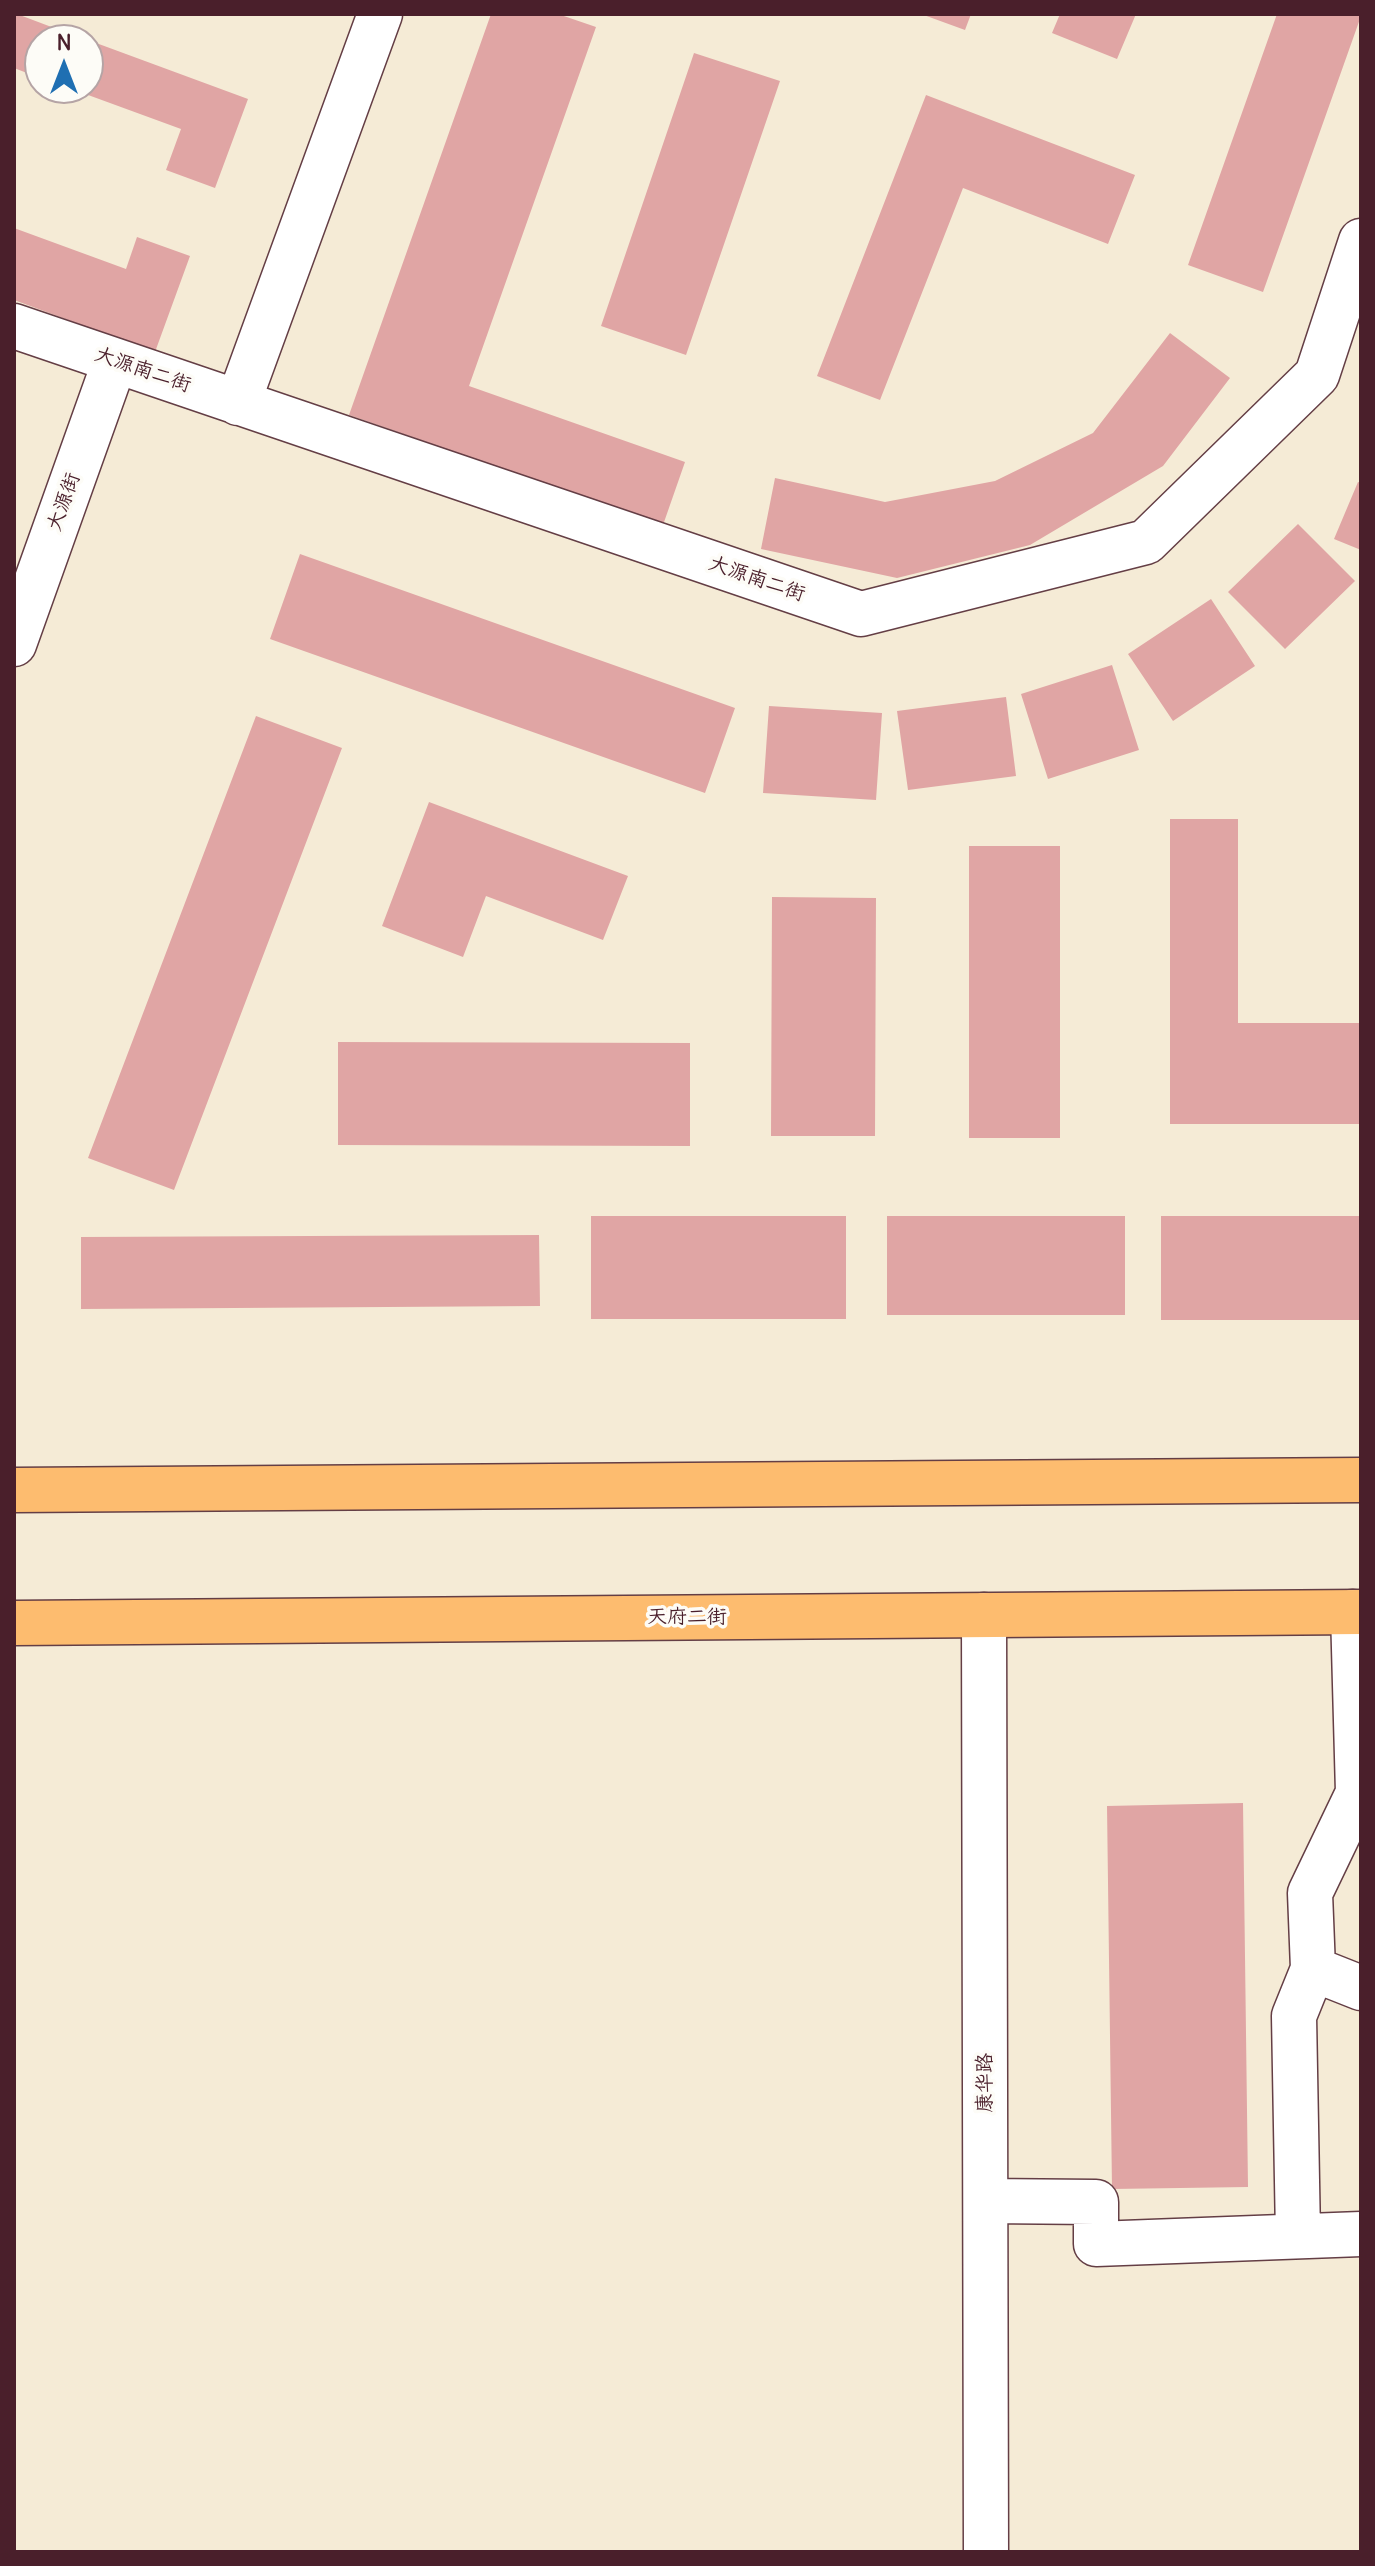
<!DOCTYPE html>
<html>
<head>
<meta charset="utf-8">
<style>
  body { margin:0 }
  #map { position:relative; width:1375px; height:2566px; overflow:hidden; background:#f5ebd6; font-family:Delius,sans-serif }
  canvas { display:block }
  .frame { position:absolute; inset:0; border:16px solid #4a1f2b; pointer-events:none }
  .north { position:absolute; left:24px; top:24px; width:80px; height:80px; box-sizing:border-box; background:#fdfcf7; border:2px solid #b5a4a5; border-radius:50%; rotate:0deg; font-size:22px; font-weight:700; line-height:32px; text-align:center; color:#4a1f2b }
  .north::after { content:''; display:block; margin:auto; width:28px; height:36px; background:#1f6fb2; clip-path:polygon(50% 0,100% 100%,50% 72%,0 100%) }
</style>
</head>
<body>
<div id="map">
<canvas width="1375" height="2566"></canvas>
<div class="frame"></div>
<div class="north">N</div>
</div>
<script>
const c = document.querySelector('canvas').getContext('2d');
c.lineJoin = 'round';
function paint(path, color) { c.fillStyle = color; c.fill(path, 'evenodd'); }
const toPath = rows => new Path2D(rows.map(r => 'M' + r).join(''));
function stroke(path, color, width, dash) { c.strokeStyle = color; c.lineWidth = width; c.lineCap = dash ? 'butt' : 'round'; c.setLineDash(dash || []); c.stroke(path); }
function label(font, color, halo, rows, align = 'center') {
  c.font = font + ' Delius,"LXGW WenKai TC",sans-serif'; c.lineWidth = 7; c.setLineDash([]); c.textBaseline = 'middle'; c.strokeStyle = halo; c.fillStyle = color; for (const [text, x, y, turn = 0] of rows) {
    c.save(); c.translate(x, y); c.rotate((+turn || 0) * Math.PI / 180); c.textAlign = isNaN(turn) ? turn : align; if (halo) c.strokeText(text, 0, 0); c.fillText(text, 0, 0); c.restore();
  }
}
paint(toPath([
  [14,14,17,14,86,40,40,40,40,78,14,68],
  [491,14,558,14,596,27,469,386,685,462,663,525,349,415],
  [921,14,971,14,965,30],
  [1060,14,1136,14,1117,59,1052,33],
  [1277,14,1361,16,1263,292,1188,265],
  [88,40,248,99,215,188,166,170,181,129,69,88,88,88],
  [694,53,780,81,686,355,601,326],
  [926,95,1135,175,1108,244,963,188,880,400,817,376],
  [14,228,126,269,137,237,190,256,155,352,14,300],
  [1170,333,1230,378,1163,466,1030,545,897,578,761,549,775,478,885,502,995,481,1093,433],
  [1358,482,1361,483,1361,550,1334,539],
  [1298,524,1355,581,1285,649,1228,592],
  [300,554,735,708,705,793,270,639],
  [1211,599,1255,666,1173,721,1128,654],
  [1112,665,1139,750,1048,779,1021,694],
  [1006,697,1016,776,908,790,897,711],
  [769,706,882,713,876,800,763,793],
  [256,716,342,748,174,1190,88,1158],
  [429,802,628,876,603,940,486,896,463,957,382,926],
  [1170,819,1238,819,1238,1023,1361,1023,1361,1124,1170,1124],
  [969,846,1060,846,1060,1138,969,1138],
  [772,897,876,898,875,1136,771,1136],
  [338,1042,690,1043,690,1146,338,1145],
  [591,1216,846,1216,846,1319,591,1319],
  [887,1216,1125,1216,1125,1315,887,1315],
  [1161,1216,1361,1216,1361,1320,1161,1320],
  [539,1235,540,1306,81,1309,81,1237],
  [1243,1803,1248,2187,1112,2189,1107,1806]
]), '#e0a5a4');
const minor = toPath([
  [14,326,861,614,1146,542,1317,375,1361,241],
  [238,403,380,14],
  [14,644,115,361],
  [984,1615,986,2552],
  [1313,1969,1361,1988],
  [986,2201,1096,2202,1096,2244,1361,2234],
  [1298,2236,1294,2016,1313,1969,1310,1893,1358,1793,1353,1612]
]);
const major = toPath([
  [14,1490,1361,1480],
  [14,1623,1361,1612]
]);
stroke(minor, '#643e45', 47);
stroke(major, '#643e45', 47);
stroke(minor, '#fff', 44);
stroke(major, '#fdbc6f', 44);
label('20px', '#4a1f2b', '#fdfcf7', [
  ["大源南二街",143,370,19],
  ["大源街",64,502,-70],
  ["大源南二街",757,579,19],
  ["天府二街",687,1617],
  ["康华路",985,2083,-90]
]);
</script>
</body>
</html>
